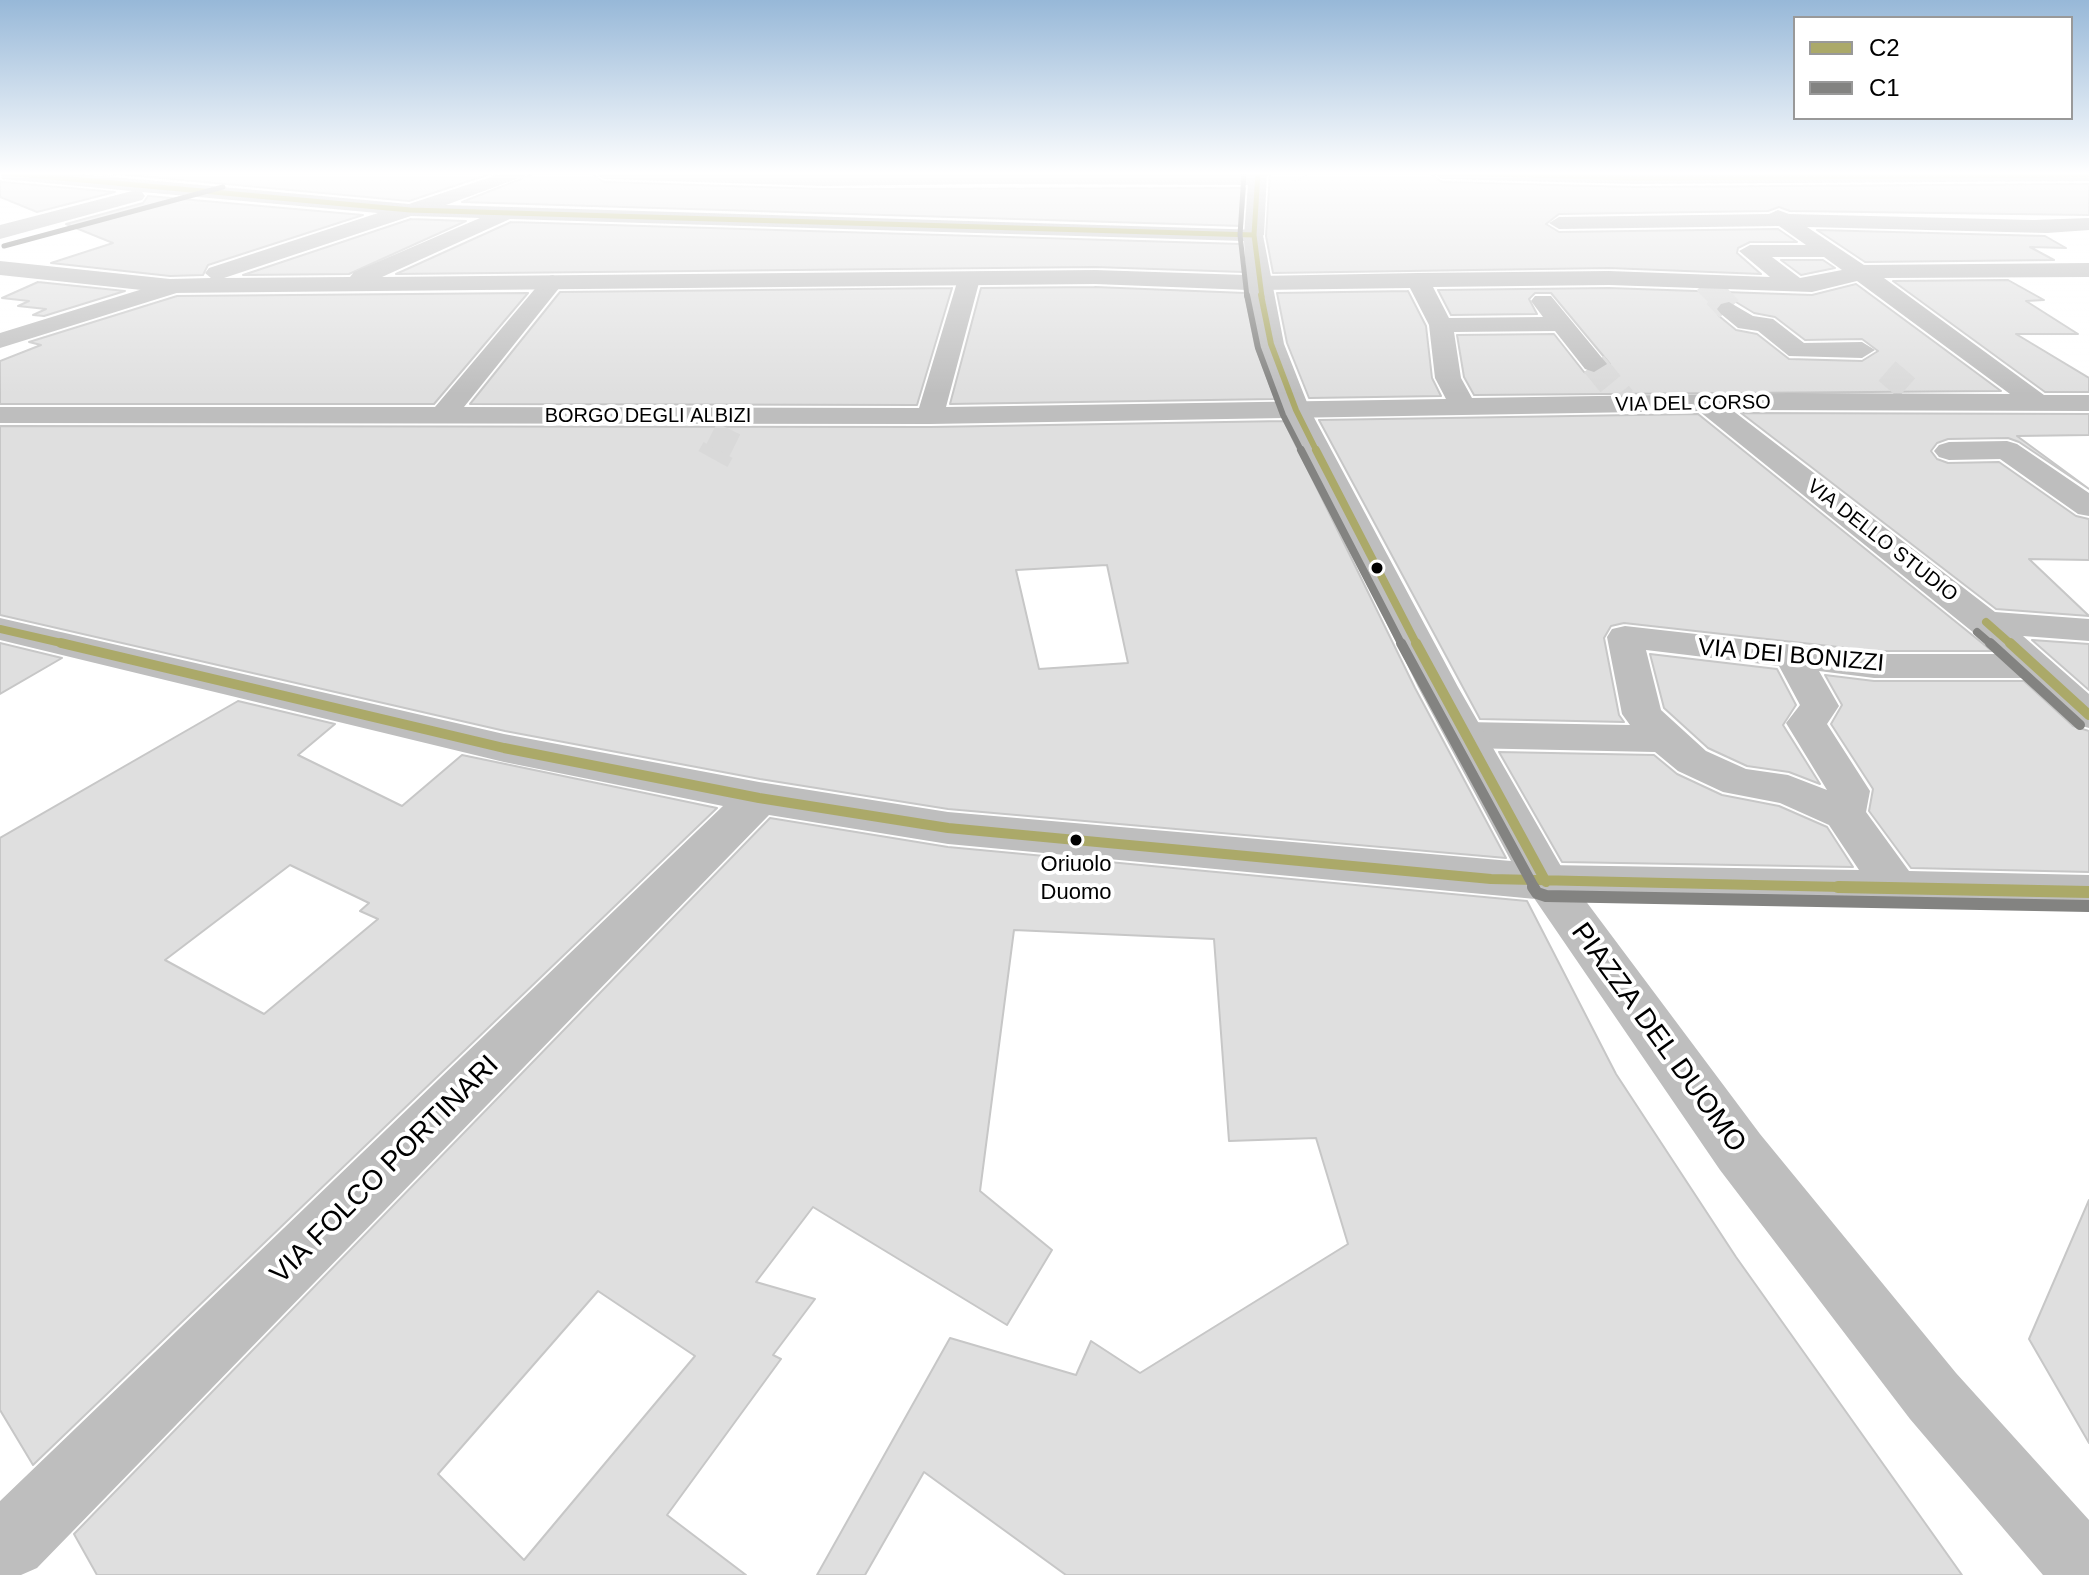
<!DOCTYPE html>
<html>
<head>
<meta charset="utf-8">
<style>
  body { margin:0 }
  #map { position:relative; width:2089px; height:1575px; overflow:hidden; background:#fff; font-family:Arial,sans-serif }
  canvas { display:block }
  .legend { position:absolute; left:1793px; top:16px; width:280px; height:104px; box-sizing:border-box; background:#fff; border:2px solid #999; margin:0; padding:10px 14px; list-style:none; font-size:24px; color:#000 }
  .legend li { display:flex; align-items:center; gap:16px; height:40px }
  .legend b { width:40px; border:2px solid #999 }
</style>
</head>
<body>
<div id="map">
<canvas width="2089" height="1575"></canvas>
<ul class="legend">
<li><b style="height:10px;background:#aba969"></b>C2</li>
<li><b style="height:10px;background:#838381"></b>C1</li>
</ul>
</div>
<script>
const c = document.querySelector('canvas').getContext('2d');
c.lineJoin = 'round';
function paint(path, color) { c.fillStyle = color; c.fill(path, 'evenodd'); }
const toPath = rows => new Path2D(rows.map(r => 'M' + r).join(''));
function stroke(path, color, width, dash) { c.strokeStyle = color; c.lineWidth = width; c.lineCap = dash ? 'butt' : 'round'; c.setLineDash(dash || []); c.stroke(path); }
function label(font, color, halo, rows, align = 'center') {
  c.font = font + ' Arial,sans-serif'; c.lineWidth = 8; c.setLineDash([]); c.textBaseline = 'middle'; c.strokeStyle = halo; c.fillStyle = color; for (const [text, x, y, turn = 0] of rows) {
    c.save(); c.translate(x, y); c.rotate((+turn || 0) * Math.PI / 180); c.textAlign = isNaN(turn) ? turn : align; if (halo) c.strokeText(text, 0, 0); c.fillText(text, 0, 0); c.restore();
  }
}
const building = toPath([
  [106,173,493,173,409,201,106,173],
  [536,173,591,173,604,182,823,189,1245,188,1242,226,462,202,536,173],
  [1270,173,1430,173,1442,182,1635,187,2089,184,2089,215,1790,211,1779,207,1768,211,1559,214,1546,224,1559,232,1778,229,1797,242,1750,242,1738,248,1737,253,1761,274,1609,268,1273,273,1266,236,1270,173],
  [0,181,2,182,115,192,37,212,0,197,0,181],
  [148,196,363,215,208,265,203,275,170,276,51,263,113,243,66,224,143,203,148,196],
  [411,219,466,221,349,274,243,275,411,219],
  [511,222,1241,244,1243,272,1095,267,396,274,511,222],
  [1817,230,2045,236,2066,248,2030,247,2054,260,1865,262,1817,230],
  [1781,260,1823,260,1835,268,1801,275,1781,260],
  [2008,280,2044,300,2026,301,2078,334,2016,334,2089,378,2089,392,2045,392,1893,281,2008,280],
  [38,282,125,291,44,316,33,315,46,309,18,306,29,301,2,298,38,282],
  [1856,284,2001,391,1474,395,1464,377,1457,335,1554,334,1584,372,1596,375,1610,364,1551,293,1535,293,1529,299,1537,314,1451,315,1438,290,1609,288,1812,295,1856,284],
  [1731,299,1754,313,1775,317,1805,340,1862,339,1878,351,1862,361,1789,359,1757,334,1736,330,1719,316,1715,307,1720,301,1731,299],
  [1095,287,1245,293,1255,345,1275,399,950,404,981,288,1095,287],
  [952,288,917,405,470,404,560,292,952,288],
  [1408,291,1426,326,1432,378,1441,396,1309,398,1287,343,1277,293,1408,291],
  [528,293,434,404,0,404,0,361,41,345,29,342,177,296,528,293],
  [1741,413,2089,414,2089,435,2017,436,2089,489,2019,442,2008,438,1948,439,1937,443,1931,451,1937,459,1948,463,1999,462,2076,516,2089,519,2089,560,2029,559,2089,616,1996,609,1741,413],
  [1698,414,1992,651,1874,651,1624,623,1611,626,1604,638,1619,715,1624,722,1480,719,1319,420,1698,414],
  [1284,421,1415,688,1506,858,948,809,760,779,505,731,0,615,0,426,930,427,1284,421],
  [1107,565,1128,663,1039,669,1016,570,1107,565],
  [2032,640,2089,644,2089,690,2032,640],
  [0,643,62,658,0,694,0,643],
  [1650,654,1777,669,1796,705,1783,725,1820,784,1789,772,1747,766,1708,748,1664,708,1650,654],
  [1825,675,1874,681,2024,681,2073,726,2089,731,2089,872,1911,868,1869,811,1873,789,1831,724,1842,705,1825,675],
  [238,701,335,724,298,755,402,806,462,755,717,808,33,1465,0,1410,0,838,238,701],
  [290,865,369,903,360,911,378,919,264,1014,165,960,290,865],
  [1499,752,1654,755,1677,774,1722,795,1779,806,1827,827,1853,867,1562,862,1499,752],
  [770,818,948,847,1527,901,1616,1074,1736,1257,1962,1575,1066,1575,924,1472,865,1575,817,1575,950,1338,1076,1375,1091,1341,1140,1373,1348,1244,1316,1138,1229,1141,1214,939,1014,930,980,1191,1052,1250,1007,1325,813,1207,756,1282,815,1299,773,1355,781,1359,667,1515,746,1575,97,1575,74,1534,770,818],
  [598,1291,695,1356,524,1560,438,1474,598,1291],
  [2089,1200,2089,1443,2029,1339,2089,1200]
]);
paint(building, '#dfdfdf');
stroke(building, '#c7c7c7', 2);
stroke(toPath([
  [1704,283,1718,297]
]), '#d9d9d9', 21, [21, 10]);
stroke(toPath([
  [1716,295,1729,309],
  [1594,364,1623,399],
  [1887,371,1916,396],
  [717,452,735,416]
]), '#d9d9d9', 26, [26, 13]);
stroke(toPath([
  [713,459,718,450]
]), '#d9d9d9', 33, [33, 16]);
stroke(toPath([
  [1295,181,1312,173]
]), '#b9b9b9', 2, [1, 2]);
paint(toPath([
  [988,173,1267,173,1264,235,1254,241,1244,235,1248,185,991,184,982,178,988,173],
  [1433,173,2089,173,2089,181,1635,184,1442,179,1433,173],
  [1778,210,1789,214,2033,220,2089,218,2089,230,2047,233,1807,227,1864,265,2089,263,2089,277,1884,278,2044,395,2089,395,2089,411,1732,410,1995,612,2089,619,2089,641,2023,636,2089,694,2089,728,2075,724,2025,678,1874,678,1819,671,1839,706,1827,724,1870,791,1866,812,1909,871,2089,875,2089,909,1585,900,1760,1134,1956,1373,2089,1520,2089,1575,2043,1575,1910,1419,1720,1170,1523,882,1530,870,1546,865,1859,870,1829,825,1780,803,1723,792,1678,771,1655,752,1465,748,1451,744,1445,735,1451,726,1465,722,1630,725,1622,714,1607,637,1612,629,1625,626,1874,654,2000,654,1699,411,930,424,0,423,0,407,435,407,545,277,553,275,564,282,464,407,919,408,958,279,969,272,980,279,946,407,1446,399,1435,378,1429,325,1410,288,1258,290,1247,283,1258,276,1418,273,1609,271,1770,277,1739,251,1750,245,1806,245,1779,226,1559,229,1549,223,1559,217,1769,214,1778,210],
  [1772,257,1824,257,1842,270,1800,278,1772,257],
  [1857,281,2010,394,1788,393,1472,398,1461,378,1454,332,1555,331,1585,369,1594,372,1607,364,1551,296,1535,296,1531,301,1543,317,1449,318,1433,287,1609,285,1812,292,1857,281],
  [1646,650,1779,666,1800,705,1786,723,1827,790,1788,775,1746,769,1706,751,1661,710,1646,650],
  [175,279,183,281,186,286,183,291,0,348,0,333,175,279],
  [1729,302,1753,316,1773,319,1804,343,1862,342,1875,350,1862,358,1789,356,1758,331,1738,328,1721,314,1717,309,1721,304,1729,302],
  [2007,441,2017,444,2089,493,2089,516,2078,514,2000,459,1949,460,1939,457,1934,451,1939,445,1949,442,2007,441]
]), '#bebebe');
paint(toPath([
  [0,173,70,173,409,204,503,173,533,173,446,205,1262,230,1284,344,1310,410,1458,687,1570,882,1563,895,1546,900,948,844,769,815,37,1568,21,1575,0,1575,0,1501,723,806,504,762,0,640,0,618,504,734,759,782,948,812,1511,861,1418,687,1282,410,1258,344,1248,290,1095,284,170,293,0,275,0,261,170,279,211,278,205,273,209,268,378,213,142,192,145,196,142,200,0,239,0,225,132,191,2,179,0,173],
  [411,216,480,218,354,272,350,277,224,278,411,216],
  [510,219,1244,241,1246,275,1095,270,382,277,510,219],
  [594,173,996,173,1001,178,991,184,823,186,604,179,594,173]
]), '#bebebe');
stroke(toPath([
  [5,173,410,210,1254,235],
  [1258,173,1254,235,1262,297],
  [1452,173,1635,178,2089,175]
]), '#aba969', 5);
stroke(toPath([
  [1261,295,1271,344,1296,410,1317,452]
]), '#aba969', 6);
stroke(toPath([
  [1316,450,1417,645],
  [1986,622,2012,645],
  [0,629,70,645]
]), '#aba969', 8);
stroke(toPath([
  [61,643,504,748,759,798,948,828,1491,879,1930,889],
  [1416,643,1546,882],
  [2010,643,2089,715]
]), '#aba969', 10);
stroke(toPath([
  [1838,887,2089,892]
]), '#aba969', 12);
stroke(toPath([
  [1244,173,1240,235,1247,297],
  [4,246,223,187]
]), '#838381', 5);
stroke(toPath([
  [1247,295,1258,348,1283,415,1302,452]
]), '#838381', 6);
stroke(toPath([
  [1301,450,1402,645],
  [1977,632,1992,645]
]), '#838381', 8);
stroke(toPath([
  [1401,643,1535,889],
  [1990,643,2080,725]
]), '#838381', 10);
stroke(toPath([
  [1533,887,1537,893,1546,896,2089,906]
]), '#838381', 12);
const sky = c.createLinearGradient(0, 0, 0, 394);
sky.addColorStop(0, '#97b8d8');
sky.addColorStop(0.44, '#fff');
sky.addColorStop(1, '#ffffff00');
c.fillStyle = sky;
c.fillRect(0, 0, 2089, 394);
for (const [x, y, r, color] of [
  [1377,568,7,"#000"],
  [1076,840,7,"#000"]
]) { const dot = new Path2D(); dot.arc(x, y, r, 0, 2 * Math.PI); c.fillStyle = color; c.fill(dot); stroke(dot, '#fff', 3); }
label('20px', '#000', '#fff', [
  ["VIA DEL CORSO",1693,404,-1],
  ["BORGO DEGLI ALBIZI",648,416],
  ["VIA DELLO STUDIO",1882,541,38]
]);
label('22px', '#000', '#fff', [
  ["Oriuolo",1076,865],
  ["Duomo",1076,893]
]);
label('24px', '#000', '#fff', [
  ["VIA DEI BONIZZI",1791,656,5]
]);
label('28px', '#000', '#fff', [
  ["PIAZZA DEL DUOMO",1658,1038,54],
  ["VIA FOLCO PORTINARI",385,1170,-45]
]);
</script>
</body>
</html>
